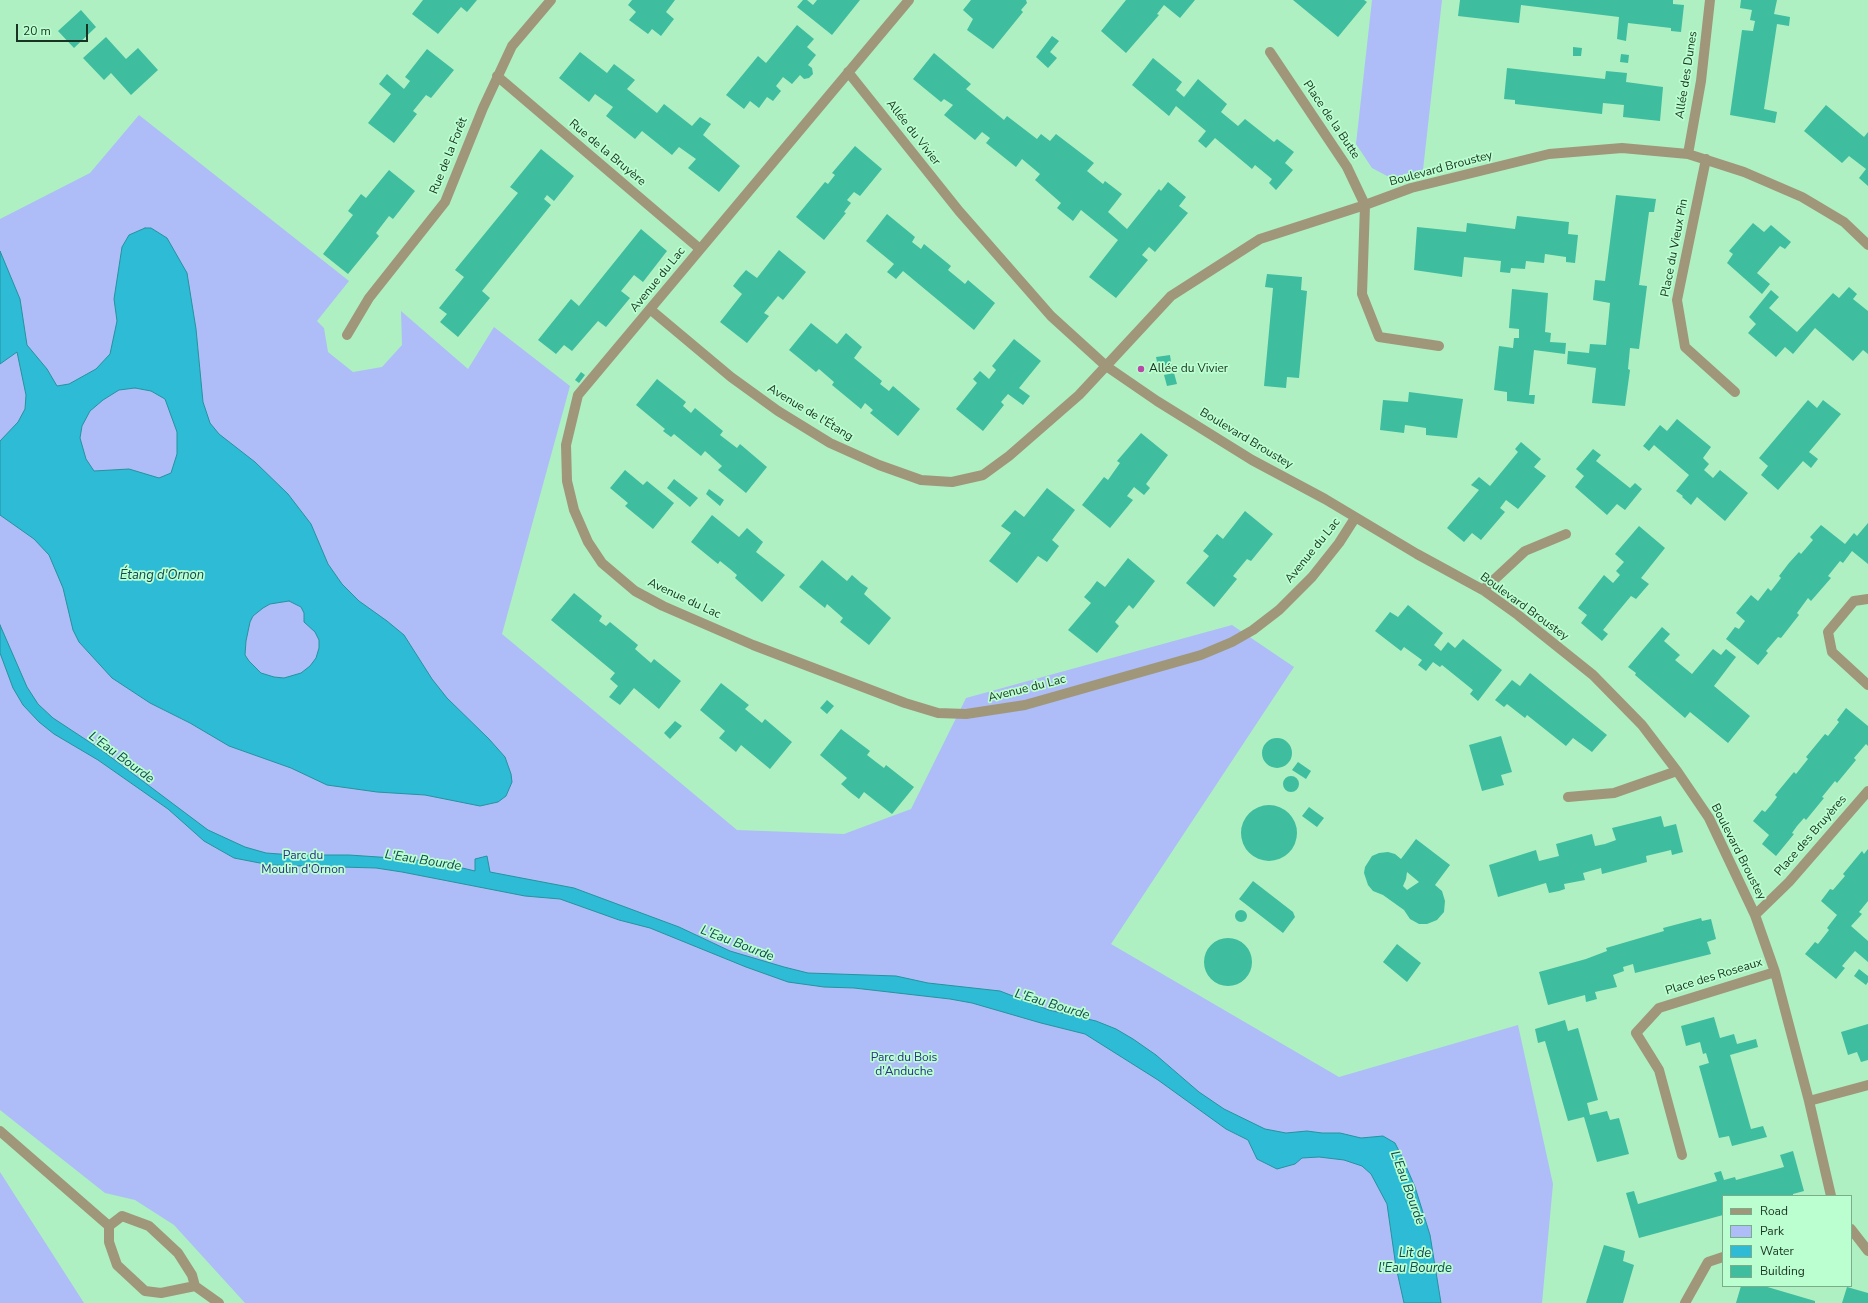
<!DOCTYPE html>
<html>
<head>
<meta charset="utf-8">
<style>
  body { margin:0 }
  #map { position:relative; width:1868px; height:1303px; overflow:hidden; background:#aef0c2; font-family:"Nunito Sans",sans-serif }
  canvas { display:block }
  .legend { position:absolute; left:1722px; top:1195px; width:130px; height:92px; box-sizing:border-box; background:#bbfecf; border:1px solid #7aad8a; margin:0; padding:5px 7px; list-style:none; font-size:12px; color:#193322 }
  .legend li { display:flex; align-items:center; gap:8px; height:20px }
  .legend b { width:20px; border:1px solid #7aad8a }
  .scale { position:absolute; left:16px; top:24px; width:72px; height:18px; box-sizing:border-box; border:2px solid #193322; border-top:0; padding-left:5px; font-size:12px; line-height:14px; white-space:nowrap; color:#193322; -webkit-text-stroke:3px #bbfecf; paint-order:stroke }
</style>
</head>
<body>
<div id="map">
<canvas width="1868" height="1303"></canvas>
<ul class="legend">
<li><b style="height:5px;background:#a0977b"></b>Road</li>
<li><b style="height:11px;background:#aebdf7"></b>Park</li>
<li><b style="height:11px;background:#2dbbd5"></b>Water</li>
<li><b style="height:11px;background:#3ebd9f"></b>Building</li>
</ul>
<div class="scale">20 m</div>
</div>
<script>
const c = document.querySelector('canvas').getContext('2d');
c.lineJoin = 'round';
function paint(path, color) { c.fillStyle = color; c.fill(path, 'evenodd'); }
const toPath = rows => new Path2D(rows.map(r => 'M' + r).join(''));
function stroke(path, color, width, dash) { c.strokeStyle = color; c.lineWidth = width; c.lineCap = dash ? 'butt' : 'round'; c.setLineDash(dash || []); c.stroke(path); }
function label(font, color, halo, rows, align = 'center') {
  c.font = font + ' "Nunito Sans",sans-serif'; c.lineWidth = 3.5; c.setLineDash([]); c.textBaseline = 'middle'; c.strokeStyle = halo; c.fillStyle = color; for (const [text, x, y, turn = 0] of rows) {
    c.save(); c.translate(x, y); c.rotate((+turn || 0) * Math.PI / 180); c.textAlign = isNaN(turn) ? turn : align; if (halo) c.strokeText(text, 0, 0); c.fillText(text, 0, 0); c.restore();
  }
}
paint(toPath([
  [1372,0,1442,0,1423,170,1397,177,1389,177,1372,168,1356,144],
  [139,115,349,281,317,321,324,328,328,352,353,372,382,367,402,345,401,311,468,369,494,327,570,386,502,634,737,830,844,834,911,809,966,698,1232,625,1294,667,1111,944,1339,1077,1518,1025,1553,1184,1542,1303,245,1303,174,1225,135,1200,105,1193,0,1110,0,219,90,173],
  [0,1172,84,1303,0,1303]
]), '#aebdf7');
const water = toPath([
  [145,228,151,228,167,238,187,273,196,329,203,402,210,423,219,434,255,462,288,494,311,524,328,564,342,584,359,601,387,621,404,635,432,679,447,698,489,739,505,757,511,774,512,782,506,796,498,802,480,806,425,795,377,792,327,785,291,768,229,746,190,723,150,703,112,678,79,642,73,630,63,588,49,555,34,539,0,515,0,441,18,422,25,409,26,395,17,352,0,364,0,251,20,299,27,345,47,369,57,386,69,384,96,369,110,354,117,321,114,299,122,247,129,235,145,228],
  [135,388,151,391,165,399,177,432,177,454,171,473,159,478,129,469,94,471,86,459,80,438,82,426,90,411,103,400,119,390,135,388],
  [289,601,301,607,304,613,304,622,315,632,319,640,319,648,316,658,310,666,301,673,284,678,274,677,261,673,249,661,245,655,246,641,250,622,253,616,263,608,270,604,289,601],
  [0,625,27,687,38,704,53,718,100,749,208,830,245,847,266,853,293,855,349,855,408,859,441,863,475,871,475,859,487,856,490,872,574,888,679,927,730,951,784,967,808,973,896,976,928,983,1000,991,1049,1010,1096,1021,1116,1029,1133,1039,1156,1055,1199,1092,1224,1109,1265,1129,1286,1133,1307,1131,1322,1133,1340,1133,1361,1138,1383,1136,1395,1143,1402,1157,1415,1187,1430,1235,1441,1303,1404,1303,1396,1267,1387,1204,1371,1174,1362,1166,1344,1160,1319,1157,1302,1158,1295,1164,1277,1169,1257,1159,1248,1140,1226,1129,1158,1080,1085,1034,1041,1023,972,1003,950,999,854,988,824,987,788,982,746,967,650,928,619,920,560,899,525,896,402,872,376,868,270,865,234,858,204,841,168,809,98,760,54,734,39,722,23,705,13,688,0,653,0,625]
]);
paint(water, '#2dbbd5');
stroke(water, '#27929f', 1);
paint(toPath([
  [423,0,477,0,467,12,461,7,438,34,412,14],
  [632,0,675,0,666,12,674,19,661,36,652,29,648,34,629,20,636,12,628,5],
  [803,0,807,0,813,5,817,0,860,0,832,35,797,7],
  [971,0,1026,0,1027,3,1021,10,1023,12,993,49,967,30,973,19,963,10],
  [1126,0,1195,0,1180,18,1164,5,1157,14,1159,15,1126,53,1101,31],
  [1293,0,1364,0,1367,2,1338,37],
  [1460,0,1673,0,1673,4,1684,5,1681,32,1671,31,1671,28,1628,23,1626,41,1617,39,1619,17,1521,5,1519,23,1458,16],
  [1741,0,1777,0,1774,14,1790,17,1789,26,1777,24,1764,109,1777,112,1775,123,1730,115,1742,30,1753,31,1755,21,1750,20,1752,10,1740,8],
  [81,10,96,27,74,48,58,31],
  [797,25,814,39,807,47,816,55,808,65,812,68,813,74,809,78,804,79,800,75,792,84,783,77,776,86,781,91,773,101,767,97,759,108,750,101,744,109,726,95,758,56,766,63],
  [1052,36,1059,41,1050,52,1057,58,1048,68,1036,57],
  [106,37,126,59,138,48,158,70,131,95,111,73,104,80,83,58],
  [1573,47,1582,48,1581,56,1573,56],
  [427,49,454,70,431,98,426,95,413,111,417,114,394,143,368,123,391,94,379,84,387,74,404,89,410,81,405,77],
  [580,52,607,73,614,64,635,80,627,89,657,113,664,104,692,126,700,117,711,124,703,135,740,166,719,192,688,168,696,159,679,147,672,155,642,131,635,139,606,116,613,107,595,94,589,102,559,78],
  [934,53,971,84,966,89,1004,120,1007,116,1037,139,1041,134,1050,141,1056,134,1094,163,1087,171,1103,184,1105,181,1122,194,1108,212,1127,229,1159,189,1161,191,1168,182,1186,197,1179,206,1188,213,1155,252,1149,247,1142,255,1148,260,1116,298,1089,277,1118,240,1081,210,1073,221,1057,208,1061,203,1035,180,1040,174,1022,159,1016,167,986,143,990,138,982,132,975,140,944,115,953,105,944,99,941,102,913,79],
  [1621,54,1629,55,1628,63,1620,62],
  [1153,58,1182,82,1176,90,1184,97,1198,79,1227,104,1221,112,1238,126,1245,119,1274,142,1277,139,1294,152,1285,163,1293,170,1276,190,1269,183,1272,179,1255,165,1252,169,1215,138,1206,148,1198,141,1206,131,1176,106,1169,116,1132,85],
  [1507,68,1605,79,1606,71,1627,73,1626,82,1663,87,1660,121,1623,117,1624,105,1603,103,1602,114,1515,104,1515,100,1504,99],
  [1826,105,1864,137,1868,132,1868,186,1859,178,1866,169,1849,156,1842,163,1804,131],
  [855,146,882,169,860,196,854,192,847,200,851,203,844,212,846,213,824,240,796,217,825,182,828,184,835,175,832,173],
  [541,149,574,176,554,201,547,195,544,199,551,205,482,291,490,298,458,337,440,322,447,314,439,308,464,277,455,270,518,193,510,187],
  [389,170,415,191,393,219,389,216,376,233,379,236,348,274,323,254,353,215,348,211,361,194,366,198],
  [1616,195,1656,199,1654,212,1649,212,1639,285,1647,286,1639,349,1630,348,1628,369,1630,370,1625,406,1592,403,1596,368,1567,364,1568,351,1589,353,1590,344,1606,345,1610,303,1593,300,1595,280,1605,281],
  [887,214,915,237,912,242,921,249,924,244,951,266,948,270,965,284,968,280,995,303,974,330,903,271,896,279,887,272,894,264,866,241],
  [1517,216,1569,222,1568,234,1578,235,1575,263,1566,262,1566,257,1545,254,1544,263,1526,261,1525,269,1511,268,1510,273,1500,272,1501,261,1464,257,1462,277,1414,270,1417,227,1466,232,1467,223,1515,229],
  [1753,223,1764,232,1771,225,1791,242,1785,249,1780,246,1757,273,1770,284,1762,294,1727,263,1733,254,1729,251],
  [641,229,667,251,643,282,634,275,621,291,630,298,606,327,598,321,572,351,564,345,556,354,538,340,571,299,579,306],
  [779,250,806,272,783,300,778,296,764,313,769,316,747,343,720,322,742,294,733,286,739,278,746,270,757,278],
  [1267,274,1302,277,1301,290,1307,291,1299,378,1287,377,1286,388,1264,386,1273,288,1265,287],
  [1849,287,1857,294,1853,299,1868,311,1868,354,1863,350,1853,361,1815,328,1793,354,1785,347,1776,357,1748,333,1756,324,1749,317,1771,290,1779,297,1769,308,1797,332,1833,293,1839,298],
  [1512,289,1548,293,1545,332,1551,333,1550,342,1566,343,1565,354,1534,350,1529,395,1535,395,1534,404,1507,401,1507,392,1494,390,1499,346,1513,348,1514,338,1519,338,1519,329,1509,328],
  [811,323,837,344,846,333,862,347,854,358,882,381,880,384,889,391,893,386,920,409,898,436,870,413,873,410,865,403,861,409,832,385,834,382,819,369,816,372,789,350],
  [1014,339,1041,361,1019,388,1030,396,1023,405,1008,394,1001,402,1004,405,983,431,956,409,977,383,973,379,980,371,989,379,996,370,992,366],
  [1170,355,1172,369,1159,371,1156,357],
  [581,372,585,375,579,383,575,380],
  [1174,373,1177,384,1167,386,1164,375],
  [657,379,686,402,683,406,691,413,695,408,723,431,720,435,737,448,740,444,767,467,746,493,718,470,722,466,705,451,701,456,674,434,671,437,663,431,665,429,636,405],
  [1409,392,1463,399,1457,438,1426,435,1426,428,1405,425,1404,433,1380,430,1383,400,1408,402],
  [1808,400,1817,408,1823,400,1841,414,1809,452,1818,459,1811,468,1803,461,1778,490,1761,475,1768,466,1759,458],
  [1677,419,1711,447,1703,458,1709,464,1704,470,1713,478,1720,470,1748,493,1725,521,1697,497,1691,505,1682,497,1683,496,1676,491,1689,475,1654,445,1649,451,1643,446,1660,425,1667,431],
  [1141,433,1168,455,1146,484,1150,488,1144,495,1134,487,1127,496,1133,500,1110,528,1082,505,1104,477,1108,480,1120,463,1117,461],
  [1521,442,1541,459,1534,467,1546,476,1518,509,1506,500,1500,508,1505,512,1481,540,1472,533,1464,542,1447,528,1479,490,1471,485,1479,477,1490,486,1518,452,1515,449],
  [1593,449,1601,455,1596,461,1630,488,1635,483,1642,489,1625,510,1617,504,1607,515,1575,487,1584,476,1576,469],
  [625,470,643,485,647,481,674,503,653,529,625,506,628,503,610,488],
  [674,479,698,498,690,507,667,488],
  [1047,488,1075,510,1052,540,1059,546,1047,562,1038,556,1017,583,989,561,1011,533,1001,526,1015,510,1024,517],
  [709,489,724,500,720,506,706,494],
  [1245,511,1273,534,1251,561,1247,559,1233,576,1237,579,1214,607,1186,583,1209,556,1203,551,1217,534,1223,539],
  [712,515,739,537,747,528,763,542,756,552,785,575,762,602,735,578,737,575,730,569,720,561,718,564,691,542],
  [1868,523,1868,564,1852,551,1843,563,1840,561,1828,576,1831,578,1811,601,1808,598,1797,613,1799,615,1781,638,1778,637,1766,651,1768,653,1758,665,1726,639,1735,627,1739,629,1745,621,1736,613,1751,595,1758,601,1768,588,1771,591,1781,578,1779,576,1789,563,1799,552,1801,554,1813,540,1810,537,1821,525,1845,544,1854,533,1857,536],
  [1639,526,1665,548,1641,578,1649,584,1636,599,1631,596,1616,614,1603,630,1608,634,1602,641,1581,623,1587,615,1578,608,1604,575,1613,583,1620,575,1616,571,1624,562,1615,554],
  [1128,558,1155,581,1133,609,1129,605,1115,622,1119,626,1097,653,1068,630,1091,603,1084,597,1091,589,1097,581,1105,587],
  [822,560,847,581,852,575,861,583,868,588,864,594,891,618,869,645,840,622,843,618,827,604,825,608,799,587],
  [574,593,602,616,599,621,606,626,610,622,638,645,635,649,651,663,654,659,681,681,659,709,634,688,620,705,609,697,618,686,610,679,615,673,551,620],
  [1408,605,1443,633,1434,645,1441,651,1448,642,1455,648,1463,639,1502,670,1478,701,1470,694,1473,690,1442,665,1440,667,1433,662,1426,671,1418,665,1422,660,1404,647,1401,651,1375,631,1390,612,1398,617],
  [1662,627,1670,634,1664,641,1680,655,1675,660,1692,674,1713,649,1721,655,1726,649,1736,657,1714,686,1750,716,1728,743,1690,712,1685,718,1635,675,1636,673,1628,667],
  [1530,673,1607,735,1592,752,1573,738,1566,746,1527,715,1525,718,1507,704,1504,707,1495,700,1512,680,1520,686],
  [721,683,749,705,745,709,762,723,765,719,792,742,770,769,741,745,736,752,719,738,725,731,700,710],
  [827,700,834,706,827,714,820,708],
  [1846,708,1868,726,1868,746,1866,744,1854,758,1856,760,1837,783,1835,781,1822,797,1824,798,1806,820,1804,818,1797,826,1792,833,1794,834,1776,856,1762,844,1769,835,1753,821,1762,810,1765,812,1771,805,1777,797,1775,795,1794,772,1796,774,1808,759,1806,757,1825,734,1828,736,1839,722,1837,720],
  [675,721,682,726,670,739,664,733],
  [841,729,870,751,867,755,876,762,884,768,886,765,914,787,892,814,864,792,859,799,850,792,841,784,847,778,820,755],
  [1501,736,1512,772,1501,775,1504,785,1482,791,1469,745],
  '1262 753a15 15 0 1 1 30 0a15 15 0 1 1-30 0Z',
  [1298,762,1311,771,1306,779,1292,770],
  '1283 784a8 8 0 1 1 16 0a8 8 0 1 1-16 0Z',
  '1241 833a28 28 0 1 1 56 0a28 28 0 1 1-56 0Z',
  [1309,807,1324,818,1317,827,1302,816],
  [1661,816,1664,827,1676,824,1683,852,1672,855,1671,850,1646,856,1647,862,1602,874,1601,868,1583,873,1585,880,1564,884,1565,889,1559,891,1549,893,1546,883,1498,897,1489,865,1536,850,1539,861,1559,856,1556,844,1592,834,1595,846,1605,844,1616,840,1612,828],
  [1416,839,1450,865,1435,885,1442,891,1445,901,1444,912,1437,920,1427,924,1419,924,1410,919,1404,910,1383,895,1373,891,1368,885,1364,873,1365,867,1372,856,1379,853,1388,852,1395,854,1401,859],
  [1407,872,1419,882,1407,890,1403,886,1406,879],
  [1868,849,1868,901,1859,912,1862,914,1851,926,1868,941,1868,962,1855,951,1842,966,1845,968,1836,979,1805,954,1815,942,1818,944,1829,930,1827,928,1837,915,1821,901,1830,889,1833,890,1845,876,1843,874,1862,851,1864,854],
  [1253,881,1293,912,1295,917,1283,933,1239,899],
  '1235 916a6 6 0 1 1 12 0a6 6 0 1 1-12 0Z',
  [1701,918,1702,921,1711,919,1716,939,1707,942,1711,954,1635,973,1633,964,1623,967,1624,971,1613,975,1617,987,1595,992,1597,999,1586,1002,1585,995,1548,1005,1539,972,1586,959,1607,951,1606,948,1664,931,1663,928],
  '1204 962a24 24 0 1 1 48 0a24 24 0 1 1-48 0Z',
  [1397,944,1421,963,1407,982,1383,962],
  [1859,969,1868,976,1868,982,1866,985,1854,976],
  [1714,1017,1720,1038,1734,1034,1737,1044,1756,1039,1758,1047,1730,1055,1751,1129,1763,1126,1767,1137,1732,1146,1729,1136,1719,1138,1699,1066,1709,1063,1706,1053,1703,1054,1700,1042,1686,1046,1681,1026],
  [1565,1020,1568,1031,1578,1028,1598,1100,1587,1103,1590,1115,1607,1111,1610,1120,1619,1118,1629,1154,1597,1162,1584,1117,1568,1121,1545,1041,1538,1043,1535,1029],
  [1868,1024,1868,1060,1861,1062,1857,1052,1848,1055,1841,1032],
  [1793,1151,1804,1191,1793,1194,1793,1196,1723,1196,1723,1215,1639,1238,1626,1193,1634,1191,1638,1204,1717,1181,1714,1173,1721,1171,1724,1180,1735,1177,1736,1180,1784,1167,1780,1155],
  [1604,1245,1625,1251,1623,1261,1634,1265,1623,1303,1586,1303],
  [1741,1286,1764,1286,1815,1301,1815,1303,1736,1303],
  [1847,1287,1868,1293,1868,1303,1842,1303]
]), '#3ebd9f');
stroke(toPath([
  [909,0,578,395,566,445,567,481,574,510,588,542,602,563,635,591,663,606,753,645,905,703,938,713,966,714,1025,705,1201,655,1232,642,1253,630,1279,610,1312,577,1339,543,1355,518],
  [1270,52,1347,167,1365,205,1362,294,1379,337,1439,346],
  [497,76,700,249],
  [1688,154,1701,81,1710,0],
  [1706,159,1677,300,1685,347,1735,392],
  [651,310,731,377,778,411,830,443,879,465,921,480,952,482,983,475,1009,456,1079,395,1106,366,1051,316,959,211,848,72],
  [347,335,369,298,445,202,483,108,512,46,551,0],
  [1483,590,1525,551,1566,534],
  [1868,599,1854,601,1828,632,1832,652,1868,685],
  [1568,797,1614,793,1677,771],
  [1755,915,1789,882,1868,791],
  [1809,1101,1868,1085],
  [0,1131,109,1226,109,1242,117,1265,145,1291,161,1293,195,1286],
  [1682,1155,1659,1070,1636,1033,1659,1008,1775,972],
  [1831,1196,1809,1101,1775,972,1755,915,1709,818,1677,771,1642,725,1593,675,1518,615,1483,590,1417,554,1325,499,1252,460,1157,401,1106,366,1171,296,1260,239,1365,205,1411,188,1549,154,1622,148,1688,154,1744,172,1802,197,1844,222,1868,245],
  [109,1226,122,1216,149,1226,178,1253,192,1275,195,1286],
  [1851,1229,1868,1251],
  [195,1286,219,1303],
  [1685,1303,1708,1262,1723,1257]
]), '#a0977b', 10);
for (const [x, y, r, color] of [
  [1141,369,4,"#b849a7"]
]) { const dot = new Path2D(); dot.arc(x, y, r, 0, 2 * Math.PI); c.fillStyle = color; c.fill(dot); stroke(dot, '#bbfecf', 1.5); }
label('12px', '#193322', '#bbfecf', [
  ["Allée des Dunes",1687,75,-81],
  ["Place de la Butte",1331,120,56],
  ["Allée du Vivier",913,133,52],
  ["Rue de la Bruyère",607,153,40],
  ["Rue de la Forêt",449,156,-68],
  ["Boulevard Broustey",1441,169,-15],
  ["Place du Vieux Pin",1675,248,-79],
  ["Avenue du Lac",658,280,-51],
  ["Avenue de l'Étang",810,413,31],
  ["Boulevard Broustey",1246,439,31],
  ["Avenue du Lac",1313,551,-51],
  ["Avenue du Lac",684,599,25],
  ["Boulevard Broustey",1524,607,36],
  ["Avenue du Lac",1027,689,-14],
  ["Place des Bruyères",1811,836,-49],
  ["Boulevard Broustey",1738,852,63],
  ["Place des Roseaux",1714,977,-17]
]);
label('12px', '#193322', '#bbfecf', [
  ["Allée du Vivier",1149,369]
], 'left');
label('12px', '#2a308b', '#bbfecf', [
  ["Parc du",303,856],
  ["Moulin d'Ornon",303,870],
  ["Parc du Bois",904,1058],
  ["d'Anduche",904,1072]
]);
label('italic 13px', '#0e4954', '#bbfecf', [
  ["Étang d'Ornon",162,576],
  ["L'Eau Bourde",121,758,36],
  ["L'Eau Bourde",423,861,9],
  ["L'Eau Bourde",737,944,21],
  ["L'Eau Bourde",1052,1005,17],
  ["L'Eau Bourde",1407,1188,70],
  ["Lit de",1415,1254],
  ["l'Eau Bourde",1415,1269]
]);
</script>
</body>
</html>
